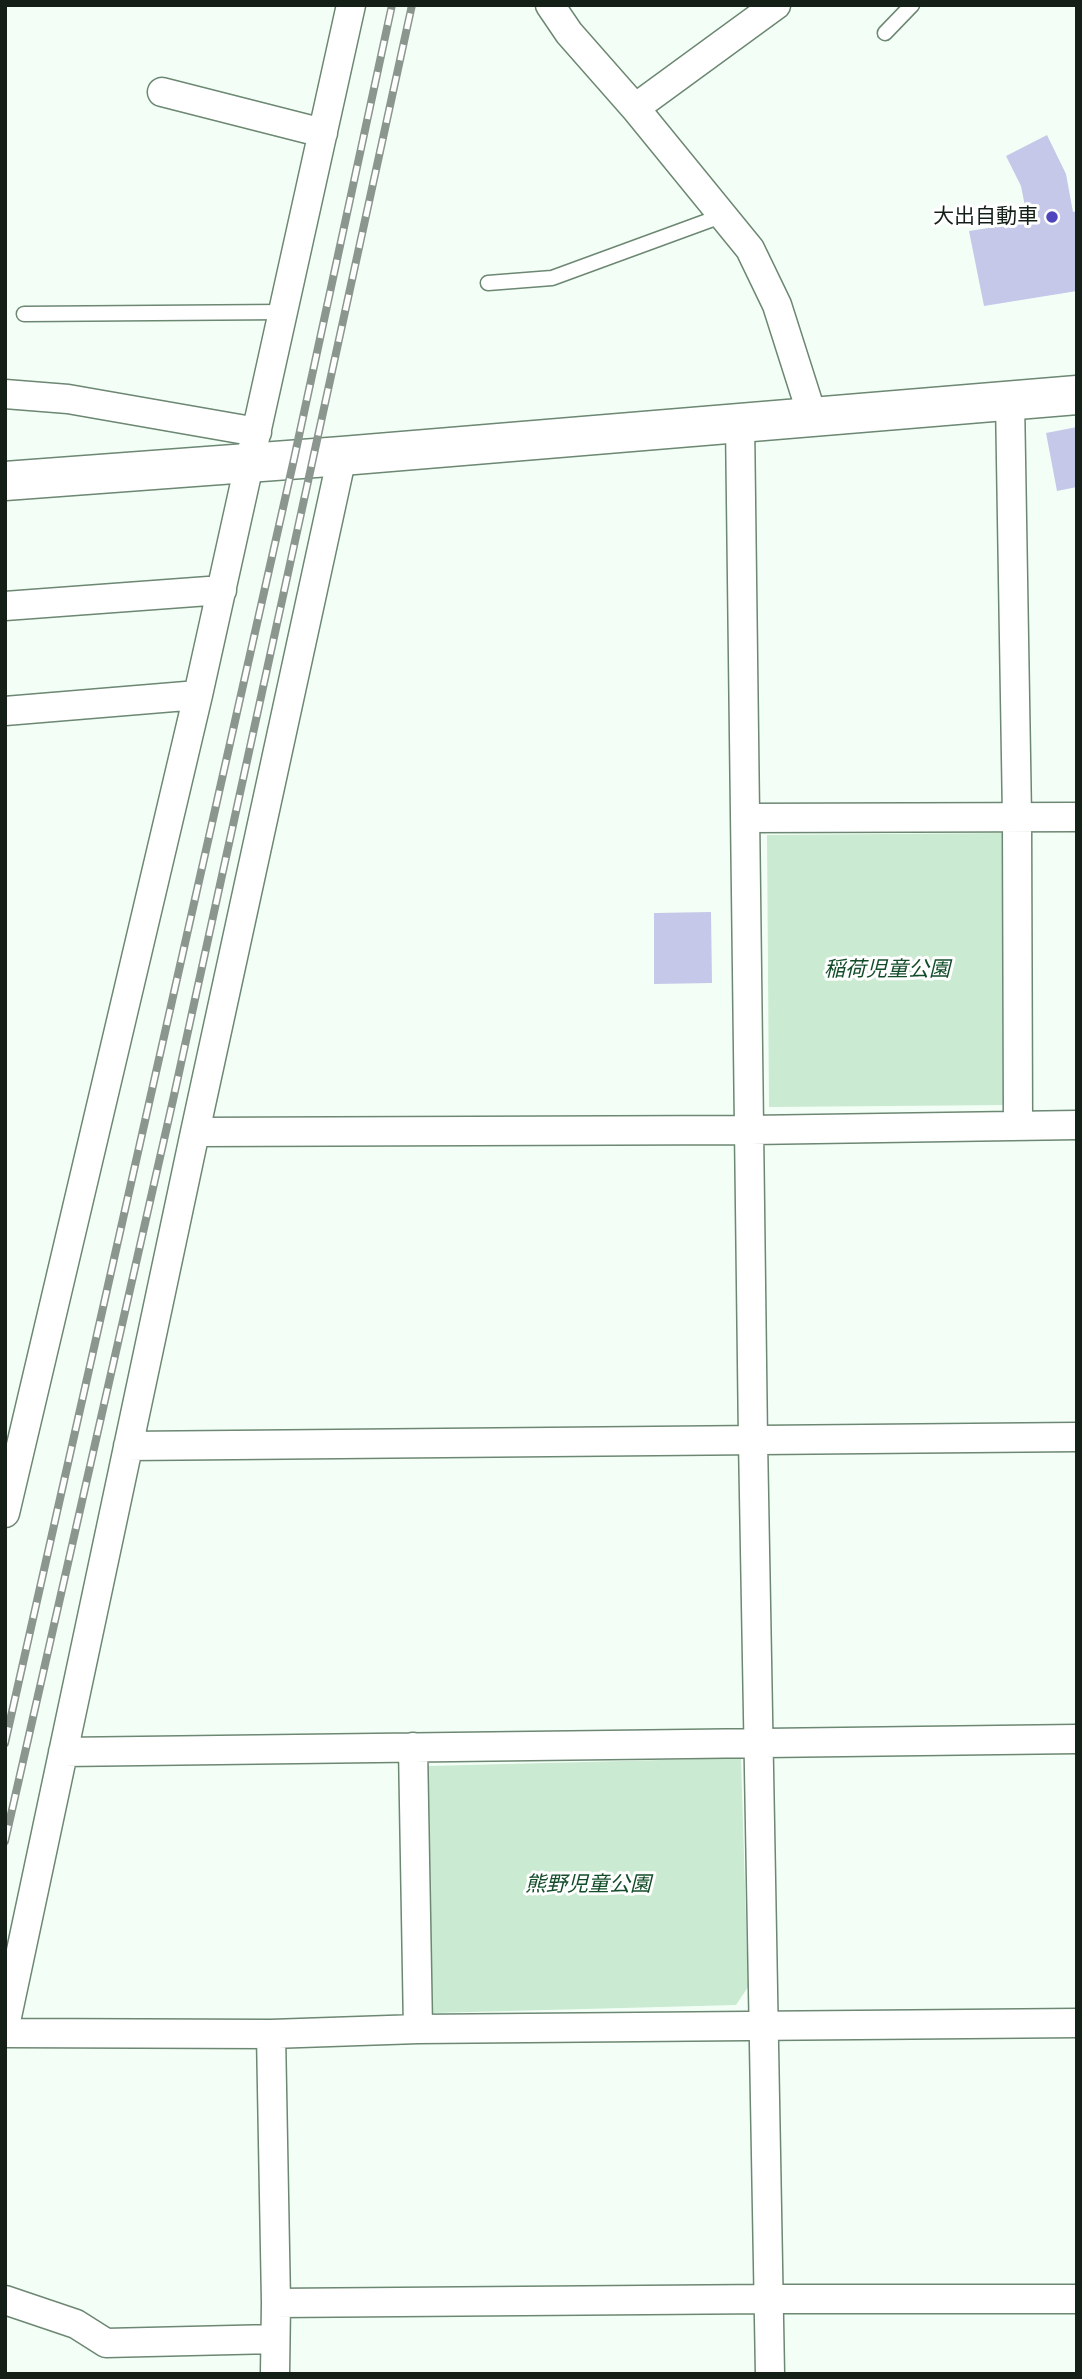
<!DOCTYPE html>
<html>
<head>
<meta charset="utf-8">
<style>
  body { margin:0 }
  #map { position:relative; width:1082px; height:2379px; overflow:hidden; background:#f3fff6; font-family:"Times New Roman",serif }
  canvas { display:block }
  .frame { position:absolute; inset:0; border:7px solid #141f17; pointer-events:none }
</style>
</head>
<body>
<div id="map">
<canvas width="1082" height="2379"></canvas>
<div class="frame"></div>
</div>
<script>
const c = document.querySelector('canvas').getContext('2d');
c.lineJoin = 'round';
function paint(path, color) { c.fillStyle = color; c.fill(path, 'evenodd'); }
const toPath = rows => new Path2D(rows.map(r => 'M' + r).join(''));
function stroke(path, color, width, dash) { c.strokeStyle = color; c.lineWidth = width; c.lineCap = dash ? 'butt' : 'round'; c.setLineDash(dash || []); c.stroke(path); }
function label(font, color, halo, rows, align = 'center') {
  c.font = font + ' "Times New Roman","Noto Sans JP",serif'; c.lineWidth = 6; c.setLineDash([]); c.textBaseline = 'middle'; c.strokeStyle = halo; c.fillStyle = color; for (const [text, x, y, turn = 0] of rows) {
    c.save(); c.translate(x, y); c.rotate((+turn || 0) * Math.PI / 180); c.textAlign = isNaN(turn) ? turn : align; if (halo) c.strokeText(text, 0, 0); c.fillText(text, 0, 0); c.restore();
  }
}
paint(toPath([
  [1005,833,1007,1105,769,1107,767,835],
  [741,1758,748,1987,736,2005,432,2013,428,1766]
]), '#caead1');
paint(toPath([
  [1047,135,1066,174,1073,212,1077,211,1077,291,984,306,969,231,1028,222,1021,186,1006,156],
  [1077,427,1077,487,1057,491,1046,433],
  [711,912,712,983,654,984,654,913]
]), '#c5c8e8');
const lane = toPath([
  [885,33,912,5],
  [488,283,552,278,724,215],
  [24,314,284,312]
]);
const street = toPath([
  [550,5,569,33,635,108,750,249,777,305,812,415],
  [162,92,323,133],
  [635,108,776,5],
  [5,394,68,399,257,432],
  [1010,400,1017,817,1018,1124],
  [740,422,753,1440,770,2374],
  [5,606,222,590],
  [5,711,198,695],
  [745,818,1077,817],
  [195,1132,751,1130,1077,1125],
  [128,1446,1077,1437],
  [5,1513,198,695,351,5],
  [413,1747,418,2029],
  [63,1752,1077,1739],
  [5,2026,195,1132,342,456],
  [5,2033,271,2034,418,2029,1077,2023],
  [271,2034,276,2303,275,2374],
  [5,2300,76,2324,106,2343,275,2339],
  [276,2303,769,2299,1077,2299]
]);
const secondary = toPath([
  [5,481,342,456,1077,395]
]);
stroke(lane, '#6c8772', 17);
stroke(street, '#6c8772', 31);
stroke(secondary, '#6c8772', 41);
stroke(lane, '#fff', 14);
stroke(street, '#fff', 28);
stroke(secondary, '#fff', 38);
const rail = toPath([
  [5,1743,294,459,392,5],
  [5,1841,173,1100,412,5]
]);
stroke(rail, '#8b968e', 8);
stroke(rail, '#fff', 5, [16]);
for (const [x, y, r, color] of [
  [1052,217,7,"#4f45bd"]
]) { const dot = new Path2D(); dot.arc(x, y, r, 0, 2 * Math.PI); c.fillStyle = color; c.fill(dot); stroke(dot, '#fff', 2.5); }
label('21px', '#141f17', '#fff', [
  ["大出自動車",1038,217]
], 'right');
label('italic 21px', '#124c28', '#fff', [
  ["稲荷児童公園",887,970],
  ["熊野児童公園",588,1885]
]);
</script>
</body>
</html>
